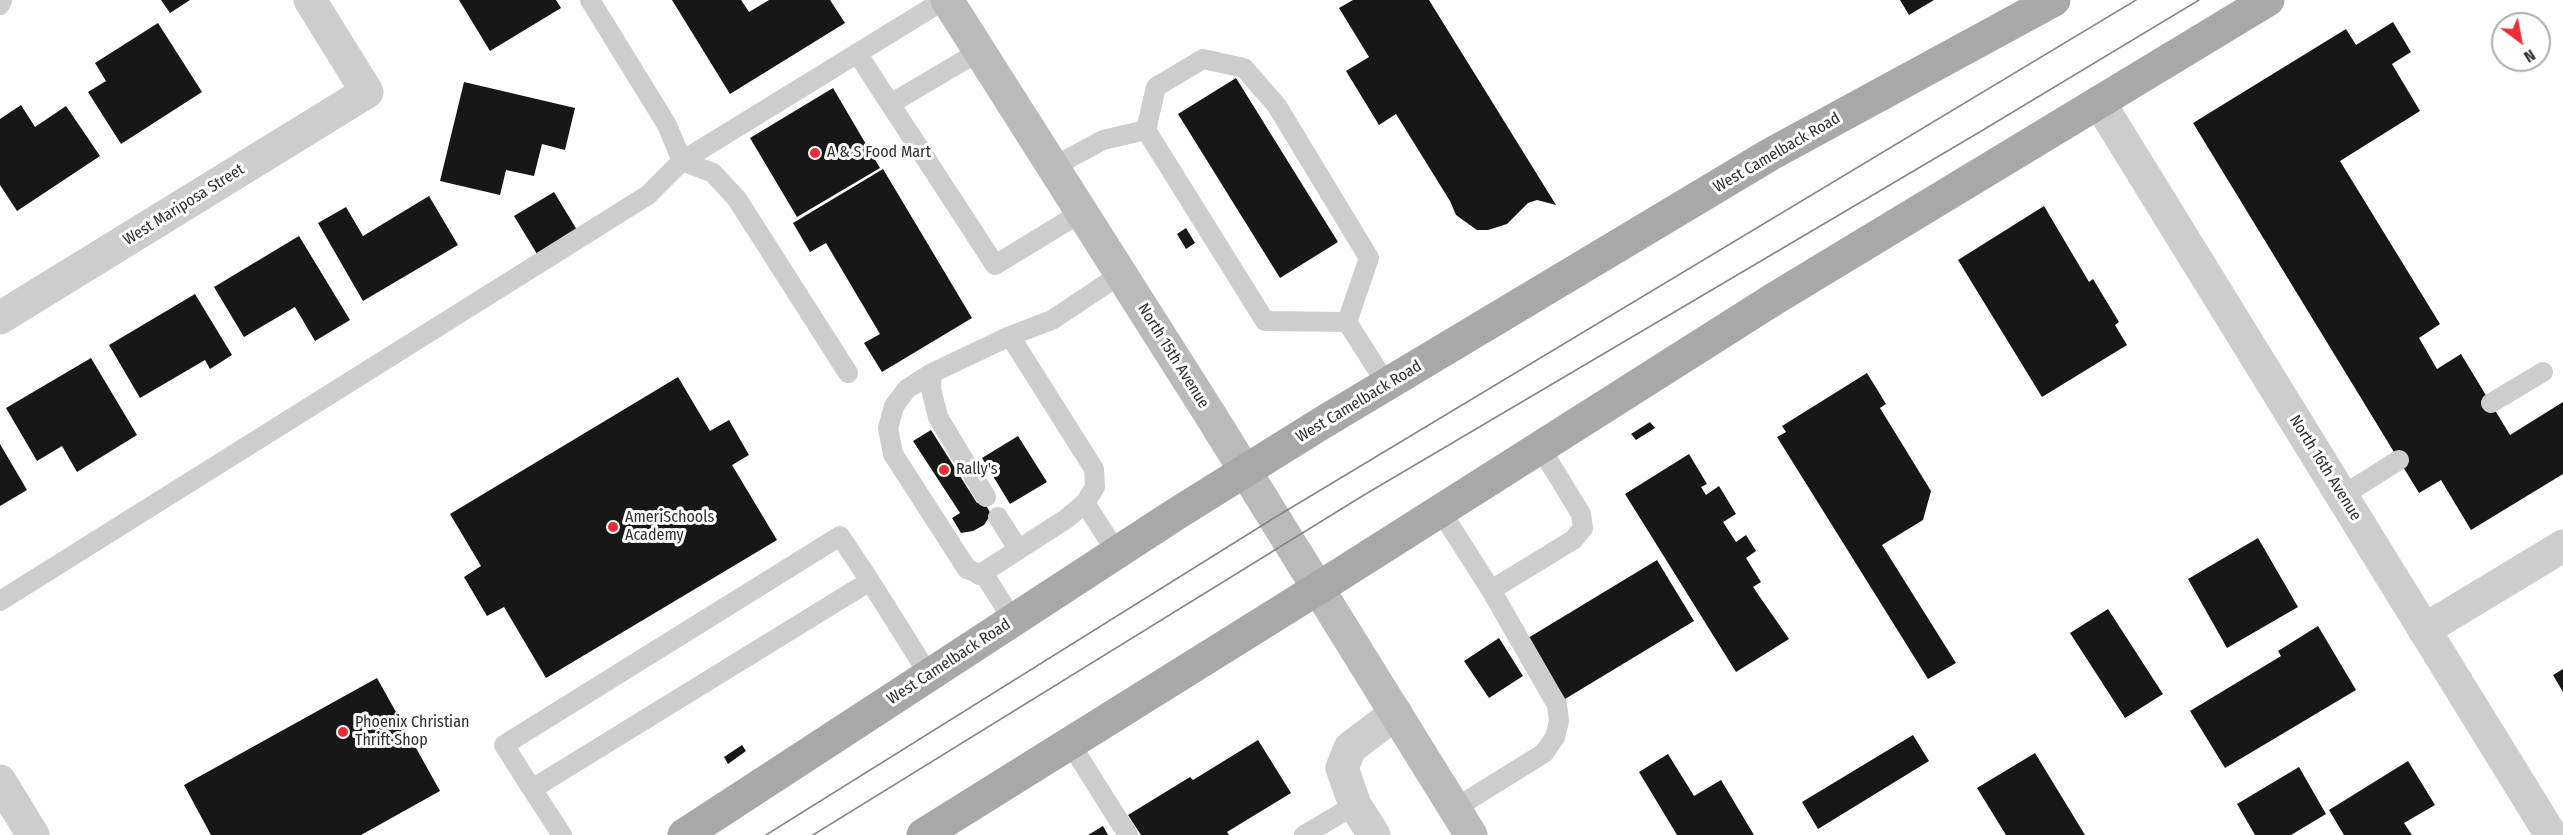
<!DOCTYPE html>
<html>
<head>
<meta charset="utf-8">
<style>
  body { margin:0 }
  #map { position:relative; width:2563px; height:835px; overflow:hidden; background:#fff; font-family:"Fira Sans Condensed",sans-serif }
  canvas { display:block }
  .north { position:absolute; left:2491px; top:12px; width:60px; height:60px; box-sizing:border-box; background:#fff; border:2px solid #acacac; border-radius:50%; rotate:148deg; font-size:16px; font-weight:700; line-height:24px; text-align:center; color:#303030 }
  .north::after { content:''; display:block; margin:auto; width:21px; height:27px; background:#ec2d36; clip-path:polygon(50% 0,100% 100%,50% 72%,0 100%) }
</style>
</head>
<body>
<div id="map">
<canvas width="2563" height="835"></canvas>
<div class="north">N</div>
</div>
<script>
const c = document.querySelector('canvas').getContext('2d');
c.lineJoin = 'round';
function paint(path, color) { c.fillStyle = color; c.fill(path, 'evenodd'); }
const toPath = rows => new Path2D(rows.map(r => 'M' + r).join(''));
function stroke(path, color, width, dash) { c.strokeStyle = color; c.lineWidth = width; c.lineCap = dash ? 'butt' : 'round'; c.setLineDash(dash || []); c.stroke(path); }
function label(font, color, halo, rows, align = 'center') {
  c.font = font + ' "Fira Sans Condensed",sans-serif'; c.lineWidth = 6; c.setLineDash([]); c.textBaseline = 'middle'; c.strokeStyle = halo; c.fillStyle = color; for (const [text, x, y, turn = 0] of rows) {
    c.save(); c.translate(x, y); c.rotate((+turn || 0) * Math.PI / 180); c.textAlign = isNaN(turn) ? turn : align; if (halo) c.strokeText(text, 0, 0); c.fillText(text, 0, 0); c.restore();
  }
}
paint(toPath([
  [161,0,190,0,170,13],
  [459,0,556,0,561,8,490,51],
  [672,0,741,0,749,12,769,0,830,0,845,23,730,94],
  [1353,0,1429,0,1556,205,1537,200,1528,203,1507,224,1488,230,1477,230,1456,215,1450,201,1396,114,1379,125,1346,71,1369,57,1339,8],
  [1900,0,1934,0,1909,15],
  [2393,22,2411,52,2392,64,2420,111,2340,161,2440,324,2419,338,2437,369,2461,354,2510,435,2563,402,2563,474,2471,530,2441,480,2419,493,2193,123,2346,29,2356,45],
  [158,23,202,92,121,144,88,92,106,81,95,63],
  [1236,78,1338,242,1280,278,1178,114],
  [464,82,575,108,565,150,542,144,534,176,506,170,500,195,440,181],
  [833,88,880,168,797,217,750,138],
  [21,105,35,127,66,106,100,156,17,211,0,185,0,119],
  [883,169,972,318,882,372,864,343,880,334,826,243,810,252,793,223],
  [554,192,577,230,537,254,514,216],
  [429,196,458,245,363,301,318,223,346,207,363,236],
  [2044,206,2089,282,2093,279,2119,322,2115,325,2127,345,2042,397,1958,260],
  [1186,228,1195,243,1186,249,1177,234],
  [299,236,350,320,315,341,295,307,244,337,214,287],
  [195,294,232,355,210,369,205,360,140,398,109,345],
  [91,358,137,435,77,472,62,446,37,461,6,408],
  [1867,373,1886,404,1880,408,1931,491,1923,520,1882,545,1956,663,1928,679,1777,437,1786,432,1782,426],
  [678,377,710,431,729,420,749,455,732,465,777,540,546,678,504,607,487,616,464,577,481,566,450,514],
  [1650,422,1655,428,1636,440,1631,434],
  [931,430,977,503,983,500,991,514,984,525,973,531,961,533,952,518,960,513,913,441],
  [1018,436,1047,482,1010,504,982,458],
  [0,444,27,490,0,506],
  [1689,454,1707,484,1701,487,1706,495,1719,486,1736,514,1723,522,1736,542,1746,535,1756,551,1746,558,1761,582,1753,587,1789,639,1736,672,1625,494],
  [2258,538,2298,607,2227,648,2188,579],
  [1657,560,1694,621,1565,699,1528,638],
  [2108,609,2163,694,2125,718,2070,633],
  [2318,626,2356,690,2225,768,2190,711,2281,656,2278,651],
  [1499,638,1523,676,1489,698,1464,661],
  [2563,669,2563,692,2553,675],
  [377,678,440,791,361,835,211,835,184,785],
  [1913,735,1929,761,1818,829,1802,802],
  [1258,740,1291,793,1227,832,1229,835,1141,835,1128,815,1190,777,1193,780],
  [742,745,746,751,728,764,724,757],
  [2035,753,2085,835,2006,835,1977,788],
  [1668,754,1694,796,1721,780,1754,835,1677,835,1639,772],
  [2408,761,2435,805,2404,823,2412,835,2344,835,2329,810],
  [2299,767,2326,814,2291,835,2255,835,2237,804],
  [1103,826,1108,835,1088,835]
]), '#171717');
stroke(toPath([
  [590,0,667,125,682,161,713,173,737,199,848,373],
  [0,5,2,0],
  [857,53,995,265,1082,212],
  [1203,59,1244,68,1277,106,1369,258,1347,322,1265,321,1146,130,1156,87,1203,59],
  [890,104,980,51],
  [1053,167,1103,140,1146,130],
  [1347,322,1387,385],
  [932,373,931,389,938,417,986,497],
  [2491,403,2543,372],
  [2342,496,2399,460],
  [1085,503,1117,553],
  [1440,510,1491,590,1573,540,1583,528,1581,514,1540,447],
  [998,517,1018,549],
  [979,575,1066,519,1085,503,1095,487,1094,469,1010,336],
  [0,601,648,195,682,161,944,0],
  [1013,620,985,576,967,569,893,454,888,428,894,406,907,389,932,373,1010,336,1052,320,1121,274],
  [1070,743,1128,835],
  [532,789,504,745,840,536,870,581],
  [1454,809,1544,753,1555,737,1559,721,1557,705,1491,590],
  [562,835,532,789,870,581,929,675],
  [1304,835,1355,805]
]), '#cdcdcd', 20);
stroke(toPath([
  [2099,102,2551,835],
  [0,318,367,92,310,0],
  [2424,630,2563,546],
  [0,781,33,835],
  [1374,835,1355,805,1342,768,1350,748,1396,713]
]), '#cdcdcd', 33);
stroke(toPath([
  [947,0,1211,416,1471,835]
]), '#bababa', 33);
stroke(toPath([
  [684,835,1176,514,1322,423,1771,154,2054,0],
  [923,835,1317,589,1774,299,2268,0]
]), '#a8a8a8', 33);
stroke(toPath([
  [766,835,1274,518,2136,0],
  [813,835,1364,495,1978,133,2199,0]
]), '#858585', 1.5);
for (const [x, y, r, color] of [
  [815,153,6,"#ec2d36"],
  [944,470,6,"#ec2d36"],
  [613,527,6,"#ec2d36"],
  [343,732,6,"#ec2d36"]
]) { const dot = new Path2D(); dot.arc(x, y, r, 0, 2 * Math.PI); c.fillStyle = color; c.fill(dot); stroke(dot, '#fff', 2); }
label('16px', '#303030', '#fff', [
  ["A & S Food Mart",827,153],
  ["Rally's",956,470],
  ["AmeriSchools",625,518],
  ["Academy",625,536],
  ["Phoenix Christian",355,723],
  ["Thrift Shop",355,741]
], 'left');
label('16px', '#303030', '#fff', [
  ["West Camelback Road",1777,153,-30],
  ["West Mariposa Street",184,205,-32],
  ["North 15th Avenue",1173,356,58],
  ["West Camelback Road",1359,402,-31],
  ["North 16th Avenue",2325,468,58],
  ["West Camelback Road",949,662,-33]
]);
</script>
</body>
</html>
